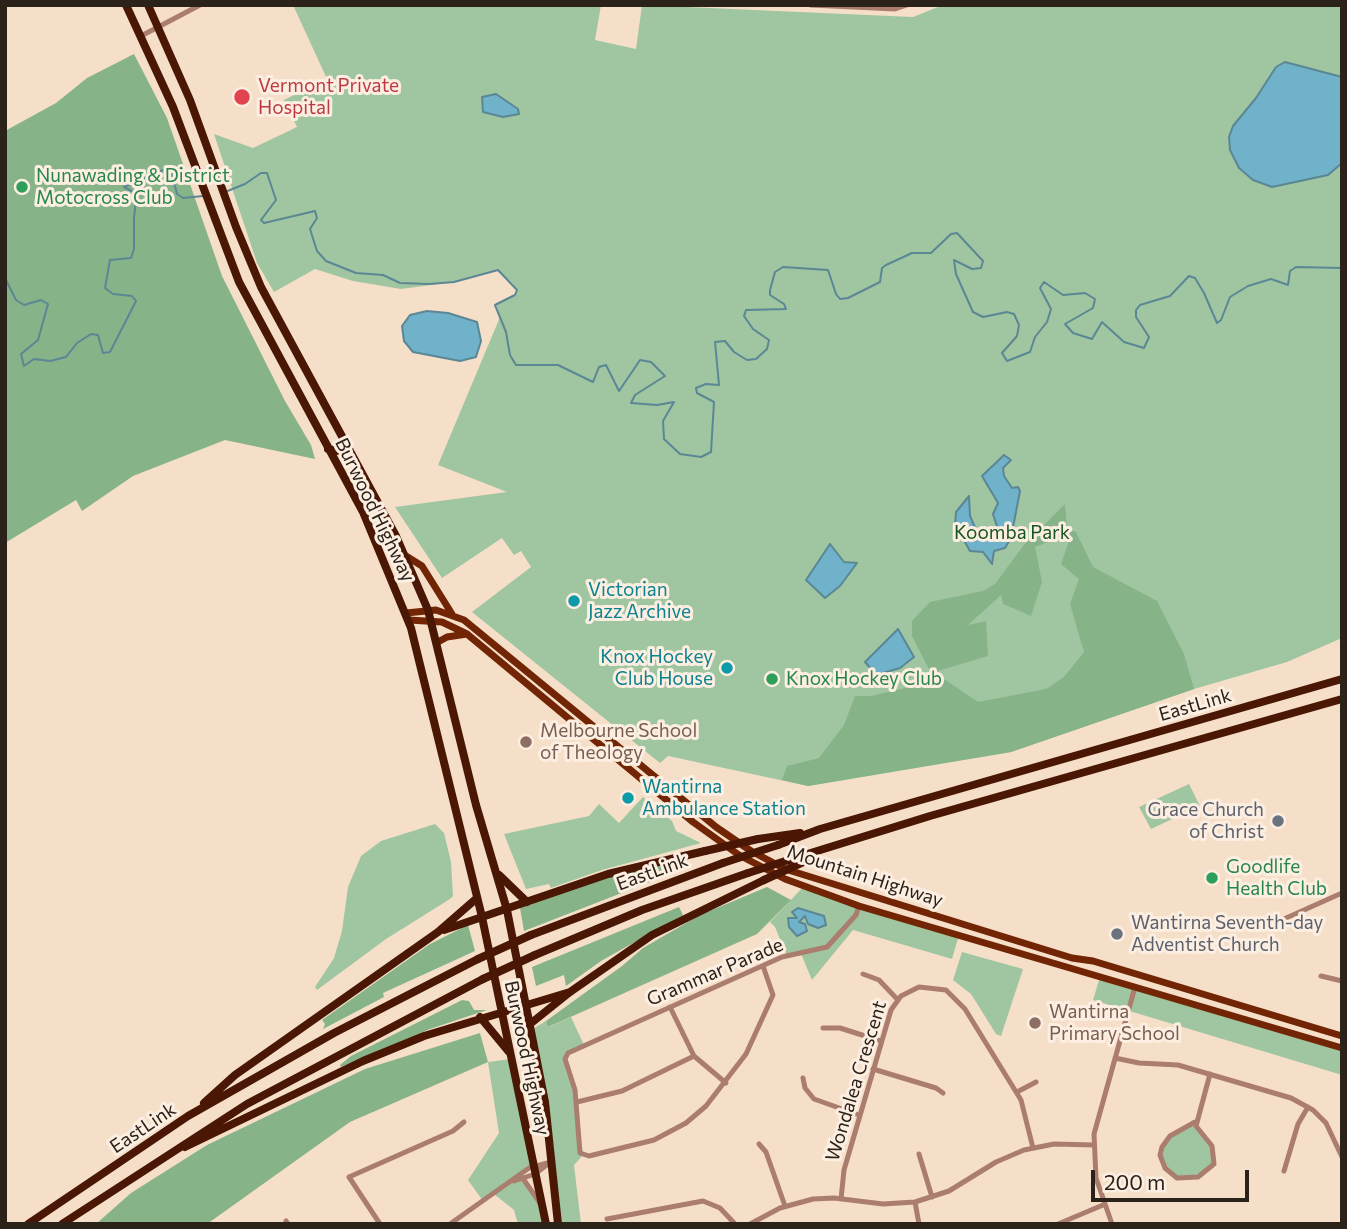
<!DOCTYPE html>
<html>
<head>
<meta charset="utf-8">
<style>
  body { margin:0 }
  #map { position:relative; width:1347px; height:1229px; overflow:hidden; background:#f6dfc9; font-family:Commissioner,sans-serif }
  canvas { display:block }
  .frame { position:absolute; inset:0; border:7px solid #2b221a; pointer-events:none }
  .scale { position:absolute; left:1091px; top:1170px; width:158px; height:32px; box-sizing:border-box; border:4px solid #2b221a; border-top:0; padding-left:9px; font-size:21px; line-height:24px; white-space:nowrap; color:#2b221a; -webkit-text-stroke:5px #fceee1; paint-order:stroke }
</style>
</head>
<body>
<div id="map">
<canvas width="1347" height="1229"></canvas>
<div class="frame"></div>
<div class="scale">200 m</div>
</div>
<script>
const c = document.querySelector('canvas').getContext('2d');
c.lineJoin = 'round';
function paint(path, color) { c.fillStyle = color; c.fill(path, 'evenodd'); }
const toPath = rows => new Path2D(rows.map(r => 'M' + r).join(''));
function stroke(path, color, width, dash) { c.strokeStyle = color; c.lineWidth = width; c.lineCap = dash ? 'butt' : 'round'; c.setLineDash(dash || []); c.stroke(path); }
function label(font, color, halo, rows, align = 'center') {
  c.font = font + ' Commissioner,sans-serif'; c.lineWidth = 6; c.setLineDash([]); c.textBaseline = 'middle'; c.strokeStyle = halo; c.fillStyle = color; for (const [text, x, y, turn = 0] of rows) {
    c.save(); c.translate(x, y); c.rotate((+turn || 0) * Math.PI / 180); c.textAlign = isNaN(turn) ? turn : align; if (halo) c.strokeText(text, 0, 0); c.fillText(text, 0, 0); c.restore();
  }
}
paint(toPath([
  [293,5,601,5,595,40,636,49,642,5,913,17,943,5,1342,5,1342,638,1287,662,1194,689,1011,752,808,786,668,756,660,763,472,612,531,567,521,551,514,555,502,538,442,578,395,507,507,492,438,465,500,317,496,303,517,293,513,284,496,270,454,282,401,289,353,281,315,269,274,292,257,263,214,134,253,148,297,127,284,100,327,79],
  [1189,784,1200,806,1151,829,1139,807],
  [643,797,672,821,676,831,701,843,602,870,551,888,549,884,526,889,504,834,589,816,599,804,619,823],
  [435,824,444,833,451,862,453,896,450,899,386,939,317,990,315,987,334,958,342,931,348,887,361,856,381,841],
  [803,887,959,935,952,959,853,930,812,980,801,954,787,956,775,927,770,922],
  [962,952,1023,969,1001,1036,996,1034,971,994,953,980],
  [1100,977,1342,1048,1342,1075,1093,1000],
  [571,1017,584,1045,566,1055,574,1085,583,1155,574,1165,581,1224,558,1224,531,1030,546,1021,549,1027],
  [511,1059,533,1165,521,1174,542,1205,546,1224,518,1224,514,1210,494,1194,483,1201,468,1180,499,1133,488,1062],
  [1195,1122,1210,1143,1214,1164,1190,1179,1170,1174,1160,1155,1167,1138]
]), '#a0c6a1');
paint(toPath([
  [134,54,167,118,222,276,285,401,311,445,315,459,225,440,133,476,82,511,76,500,5,543,5,131,56,103,87,78],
  [1065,504,1067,529,1076,532,1093,567,1157,601,1184,654,1194,689,1011,752,808,786,782,780,787,766,819,758,844,725,855,696,871,696,944,679,978,702,1046,689,1064,677,1084,652,1070,604,1079,579,1061,564,1070,538,1061,537,1035,547,1042,582,1031,616,1003,604,1001,595,968,625,986,621,988,656,931,673,912,636,912,621,930,602,983,591,995,584,1023,546],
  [679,859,691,866,524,931,520,908,604,878],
  [767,887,791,900,757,934,548,1027,546,1021,622,966,643,948,700,915],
  [679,907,683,915,601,961,566,986,564,975,536,986,532,967],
  [468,925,475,951,383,993,384,997,323,1029,325,1024,322,1020,430,944],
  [462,1000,469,1001,474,1010,487,1010,430,1029,341,1067,340,1065,351,1056],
  [480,1033,488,1062,350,1122,207,1224,96,1224,131,1193,207,1145,365,1069]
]), '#87b389');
const water = toPath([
  [1285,62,1342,77,1342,163,1328,175,1272,187,1253,180,1239,168,1230,150,1229,137,1233,126,1256,98,1276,67,1285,62],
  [496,94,518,109,519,114,503,117,483,112,482,97,496,94],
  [427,311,448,313,477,322,481,341,476,357,460,361,413,352,404,341,402,326,410,315,427,311],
  [1004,455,1011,460,1003,468,1004,476,1012,488,1018,487,1020,491,1011,538,1005,548,994,551,992,564,983,552,970,551,955,525,956,512,969,496,970,516,978,534,995,536,998,530,993,514,998,503,982,476,1004,455],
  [830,544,844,562,857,563,840,586,825,598,806,580,830,544],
  [898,629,914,657,900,668,876,675,865,662,898,629],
  [798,908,824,916,826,925,818,928,808,924,805,916,799,922,805,924,807,931,797,936,789,927,788,918,797,918,792,912,798,908]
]);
paint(water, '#6fb2ca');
stroke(water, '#5b8795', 2);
stroke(toPath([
  [225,192,245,184,261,173,267,173,276,200,261,220,264,223,315,211,317,218,310,229,317,251,326,261,356,273,383,275,400,283,429,284,454,282,498,270,517,290,515,295,495,305,506,332,510,355,516,365,558,365,593,382,599,367,606,365,619,391,640,360,651,362,665,376,635,395,631,403,657,405,674,402,663,421,664,439,680,454,701,457,711,452,714,402,697,393,696,388,706,384,719,385,715,342,725,341,734,352,747,360,756,359,767,349,769,340,753,329,744,316,746,310,786,309,784,304,770,295,770,290,775,272,783,267,828,270,836,294,840,299,848,298,880,282,882,268,886,265,912,253,931,253,951,234,957,233,983,261,981,268,972,269,954,260,956,274,973,312,983,317,1007,312,1014,314,1019,325,1017,336,1002,353,1007,361,1030,352,1035,337,1047,322,1051,309,1040,288,1044,282,1063,295,1085,293,1095,299,1093,308,1065,324,1073,333,1092,339,1102,322,1124,342,1144,348,1149,337,1136,317,1136,310,1140,305,1170,296,1189,276,1195,278,1204,293,1217,323,1221,320,1230,297,1248,286,1271,279,1288,285,1290,271,1296,267,1342,268],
  [5,278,16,300,24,305,41,300,48,304,38,340,21,354,24,366,34,359,50,361,66,357,77,343,91,334,98,335,103,353,110,352,136,301,132,296,113,294,105,288,110,260,131,258,134,249,134,217,137,194,124,187,170,167,177,194,183,198,203,196]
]), '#5b8795', 2);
stroke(toPath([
  [811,5,895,9,907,5],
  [141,36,200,5],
  [1275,923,1342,893],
  [763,966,773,995,746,1054,706,1106,686,1123,654,1140,589,1156,580,1153,575,1090,565,1059,568,1053,782,957,827,947,856,915,859,906],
  [863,974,879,980,897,999],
  [1321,976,1342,981],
  [670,1007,694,1056,726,1083],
  [823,1028,840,1028,881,1041],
  [1115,1058,1139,1063,1178,1065,1291,1098,1313,1110,1326,1123,1342,1157],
  [873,1069,936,1088,943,1093],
  [803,1078,805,1088,814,1099,859,1115],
  [1017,1092,1036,1082],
  [577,1102,622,1091,694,1056],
  [1195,1122,1170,1136,1162,1147,1160,1155,1165,1168,1177,1178,1198,1177,1214,1164,1212,1146,1196,1126,1210,1074],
  [759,1144,766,1152,785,1206],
  [919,1154,932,1197],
  [1284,1171,1298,1124,1308,1107],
  [524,1180,540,1203],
  [514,1181,535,1174,548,1164],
  [841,1199,844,1170,891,1010,901,996,919,987,946,990,965,1009,1021,1100,1033,1148],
  [915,1202,919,1224],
  [607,1219,703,1201,720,1208,735,1224],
  [286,1221,288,1224],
  [380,1224,349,1177,453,1131,464,1122],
  [450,1224,529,1168,551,1162],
  [750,1224,780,1208,813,1199,834,1198,883,1204,915,1202,949,1191,996,1162,1024,1150,1054,1144,1094,1145],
  [1058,1224,1103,1205],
  [1112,1224,1096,1178,1094,1134,1135,987]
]), '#ab7d6e', 5);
stroke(toPath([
  [406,556,422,566,452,614],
  [406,613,436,610,464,620,716,827,751,851,785,869,1072,958,1093,961,1342,1036],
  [409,620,442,622,467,634,693,822,739,855,785,879,859,906,1342,1048],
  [438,642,447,637,467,634]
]), '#722504', 7);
stroke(toPath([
  [126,5,173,107,239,282,363,512,411,628,482,917,546,1224],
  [148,5,190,100,236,227,261,287,396,536,428,610,476,805,507,910,545,1102,558,1224],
  [328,449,340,451,349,448],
  [758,839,800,833],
  [778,845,820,829,1342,679],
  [801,856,930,816,1342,699],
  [499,875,527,902],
  [444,930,608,874,705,851],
  [531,935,723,863],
  [535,955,642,910,748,873],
  [480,1017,509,1052],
  [530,1024,570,992,652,935,764,880],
  [204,1103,235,1075,438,932,477,898],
  [185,1147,363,1061,424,1036,570,992],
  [28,1224,188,1116,334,1033,478,959],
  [62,1224,247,1104,483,979]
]), '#4a1705', 8);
stroke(toPath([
  [705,851,758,839],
  [723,863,778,845],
  [748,873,801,856],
  [764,880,810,859],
  [478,959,531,935],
  [483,979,535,955]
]), '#4a1705', 8);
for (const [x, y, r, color] of [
  [242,97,9,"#e0444e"],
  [22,187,7,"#2e9e5b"],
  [574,601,7,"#0f9aa8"],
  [727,668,7,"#0f9aa8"],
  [772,679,7,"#2e9e5b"],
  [526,742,7,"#8d6e63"],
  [628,798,7,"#0f9aa8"],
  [1278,821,7,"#6b7280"],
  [1212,878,7,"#2e9e5b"],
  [1117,934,7,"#6b7280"],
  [1035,1023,7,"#8d6e63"]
]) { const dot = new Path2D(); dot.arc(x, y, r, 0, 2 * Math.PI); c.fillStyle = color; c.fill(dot); stroke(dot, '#fceee1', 2.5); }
label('19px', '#be3a42', '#fceee1', [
  ["Vermont Private",258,86],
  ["Hospital",258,108]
], 'left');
label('19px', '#27864d', '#fceee1', [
  ["Nunawading & District",36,176],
  ["Motocross Club",36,198],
  ["Knox Hockey Club",786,679],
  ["Goodlife",1226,867],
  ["Health Club",1226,889]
], 'left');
label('19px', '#2b221a', '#fceee1', [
  ["Burwood Highway",375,510,64],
  ["EastLink",1195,705,-16],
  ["EastLink",652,872,-20],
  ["Mountain Highway",865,876,18],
  ["Grammar Parade",715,972,-23],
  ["Burwood Highway",527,1058,78],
  ["Wondalea Crescent",856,1081,-73],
  ["EastLink",143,1128,-34]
]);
label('19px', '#15551f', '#fceee1', [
  ["Koomba Park",1012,533]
]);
label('19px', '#0d838f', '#fceee1', [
  ["Victorian",588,590],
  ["Jazz Archive",588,612],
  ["Knox Hockey",713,657,"right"],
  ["Club House",713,679,"right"],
  ["Wantirna",642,787],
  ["Ambulance Station",642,809]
], 'left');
label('19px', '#785e54', '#fceee1', [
  ["Melbourne School",540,731],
  ["of Theology",540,753],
  ["Wantirna",1049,1012],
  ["Primary School",1049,1034]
], 'left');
label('19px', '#5b616d', '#fceee1', [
  ["Grace Church",1264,810],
  ["of Christ",1264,832],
  ["Wantirna Seventh-day",1131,923,"left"],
  ["Adventist Church",1131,945,"left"]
], 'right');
</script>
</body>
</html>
